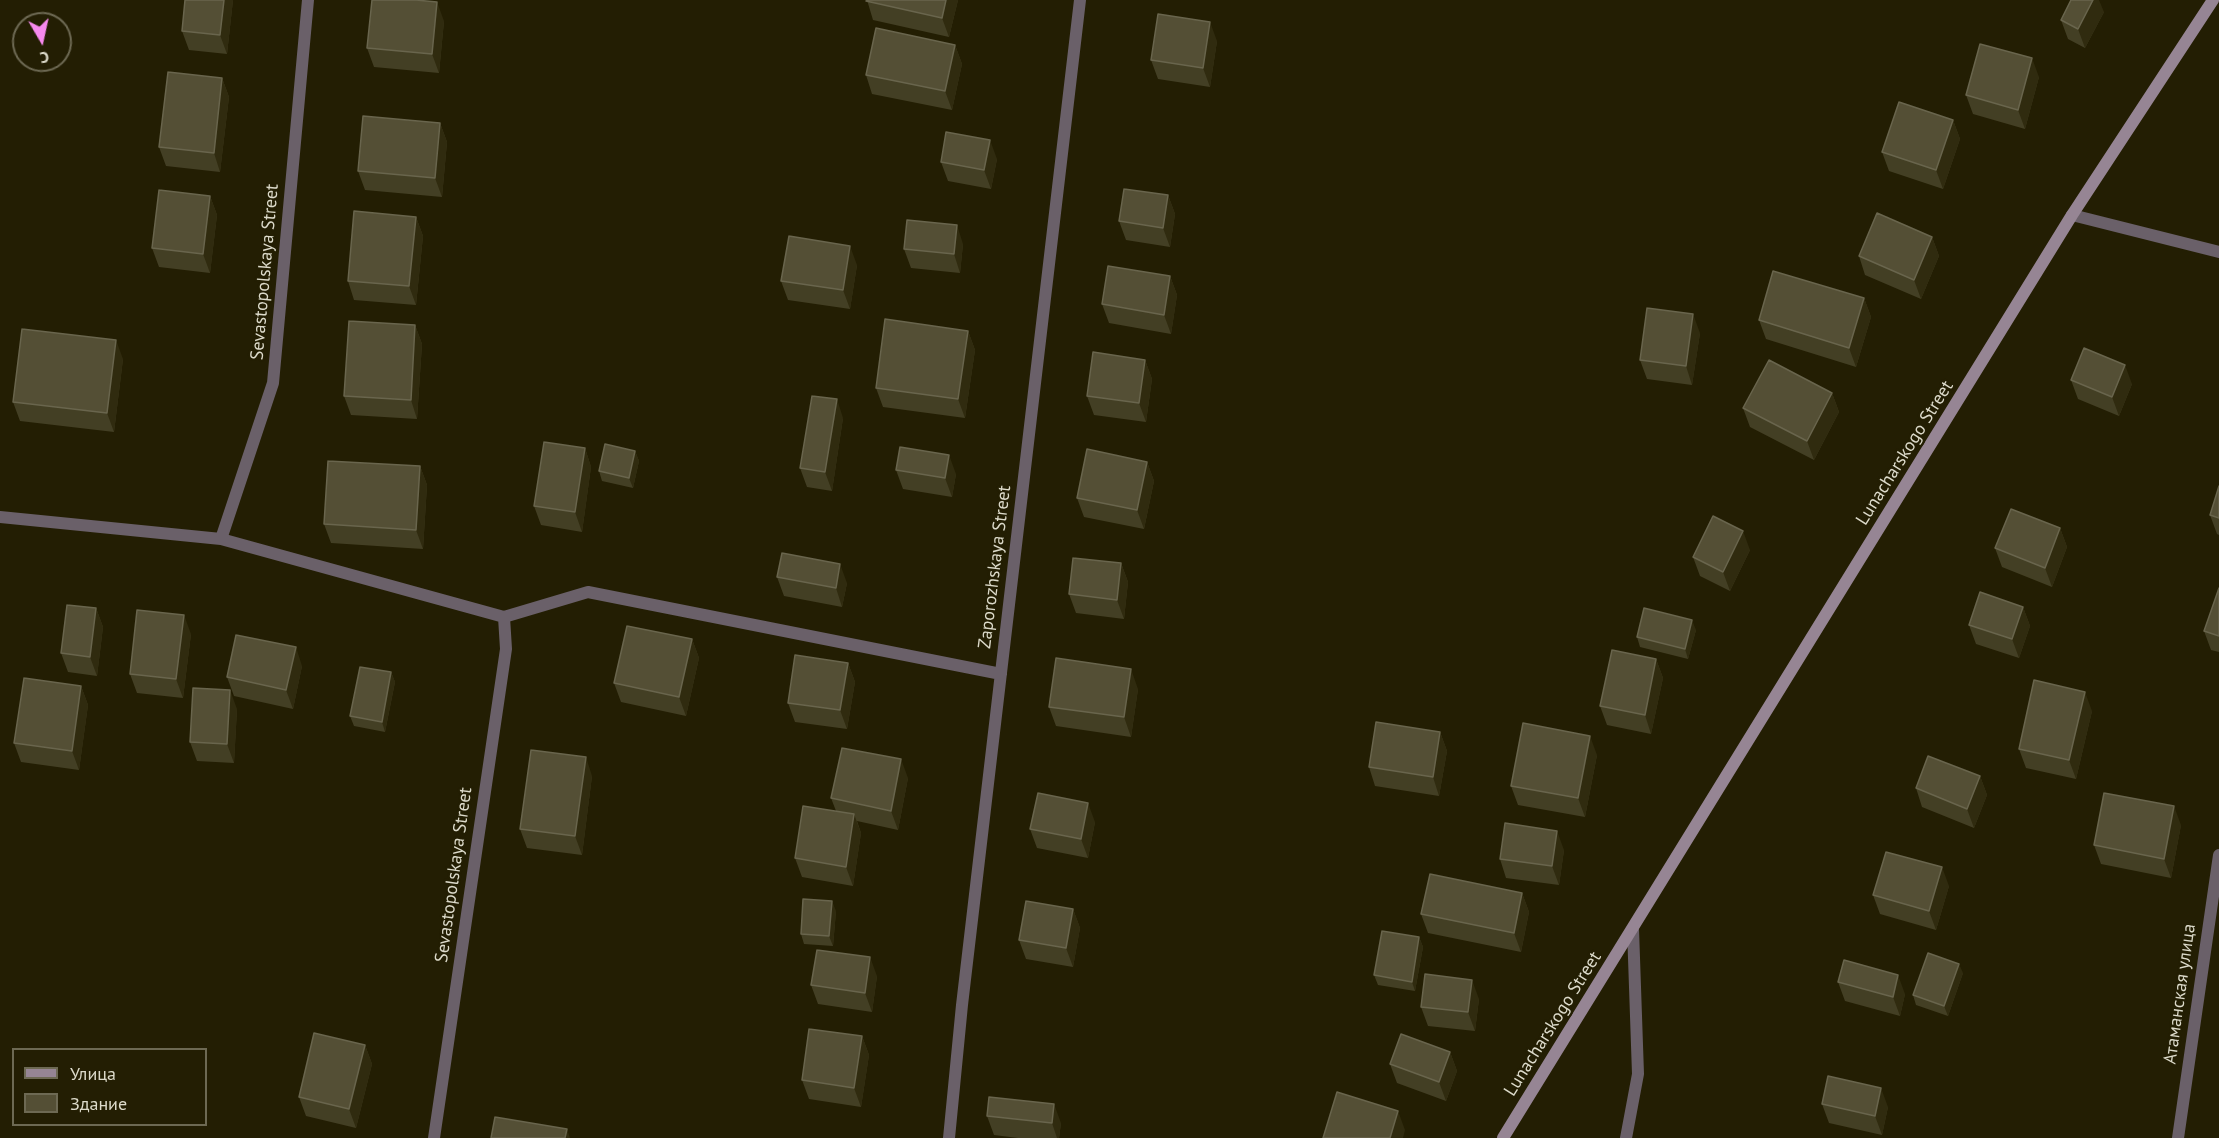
<!DOCTYPE html>
<html>
<head>
<meta charset="utf-8">
<style>
  body { margin:0 }
  #map { position:relative; width:2219px; height:1138px; overflow:hidden; background:#231e03; font-family:"PT Sans",sans-serif }
  canvas { display:block }
  .legend { position:absolute; left:12px; top:1048px; width:195px; height:78px; box-sizing:border-box; background:#231e03; border:2px solid #6d6953; margin:0; padding:8px 10px; list-style:none; font-size:18px; color:#dcdaca }
  .legend li { display:flex; align-items:center; gap:12px; height:30px }
  .legend b { width:30px; border:2px solid #6d6953 }
  .north { position:absolute; left:12px; top:12px; width:60px; height:60px; box-sizing:border-box; background:#231e03; border:2px solid #6d6953; border-radius:50%; rotate:171deg; font-size:16px; font-weight:700; line-height:24px; text-align:center; color:#dcdaca }
  .north::after { content:''; display:block; margin:auto; width:21px; height:27px; background:#f689ee; clip-path:polygon(50% 0,100% 100%,50% 72%,0 100%) }
</style>
</head>
<body>
<div id="map">
<canvas width="2219" height="1138"></canvas>
<ul class="legend">
<li><b style="height:8px;background:#968594"></b>Улица</li>
<li><b style="height:16px;background:#544f35"></b>Здание</li>
</ul>
<div class="north">С</div>
</div>
<script>
const c = document.querySelector('canvas').getContext('2d');
c.lineJoin = 'round';
const toPath = rows => new Path2D(rows.map(r => 'M' + r).join(''));
function stroke(path, color, width, dash) { c.strokeStyle = color; c.lineWidth = width; c.lineCap = dash ? 'butt' : 'round'; c.setLineDash(dash || []); c.stroke(path); }
function paint(path, color) { c.fillStyle = color; c.fill(path, 'evenodd'); }
function label(font, color, halo, rows, align = 'center') {
  c.font = font + ' "PT Sans",sans-serif'; c.lineWidth = 4.5; c.setLineDash([]); c.textBaseline = 'middle'; c.strokeStyle = halo; c.fillStyle = color; for (const [text, x, y, turn = 0] of rows) {
    c.save(); c.translate(x, y); c.rotate((+turn || 0) * Math.PI / 180); c.textAlign = isNaN(turn) ? turn : align; if (halo) c.strokeText(text, 0, 0); c.fillText(text, 0, 0); c.restore();
  }
}
stroke(toPath([
  [2072,215,2219,252],
  [0,517,221,539,504,617,588,592,1001,674],
  [221,539,273,383,308,0],
  [434,1138,506,649,504,617],
  [949,1138,962,1005,1080,0],
  [1626,1138,1638,1074,1633,929],
  [2178,1138,2219,855]
]), '#6a6069', 12);
stroke(toPath([
  [1503,1138,2072,215,2213,0]
]), '#968594', 12);
paint(toPath([
  [185,0,233,0,227,54,189,50,182,31],
  [867,0,958,0,949,37,873,20],
  [2104,12,2085,48,2068,39,2061,20],
  [444,21,439,73,374,67,367,48],
  [1217,41,1210,87,1158,79,1151,60],
  [955,45,962,64,952,110,872,94,866,75],
  [2039,77,2025,129,1973,114,1966,95],
  [222,78,229,97,220,172,166,166,159,147],
  [1953,120,1960,139,1943,189,1889,171,1882,152],
  [440,123,447,142,442,197,365,190,358,171],
  [997,159,991,189,948,181,941,162],
  [1168,195,1175,214,1170,247,1126,240,1119,221],
  [210,196,217,215,210,273,159,267,152,248],
  [416,217,423,236,416,305,354,300,348,281],
  [1932,237,1939,256,1921,299,1865,275,1859,256],
  [963,244,960,273,911,268,904,249],
  [857,265,850,309,788,300,781,281],
  [1170,276,1177,295,1171,334,1109,323,1102,304],
  [1864,298,1871,317,1856,367,1766,339,1759,320],
  [415,325,422,344,417,419,351,415,344,396],
  [968,331,975,350,965,418,883,407,876,388],
  [1700,333,1692,385,1647,379,1640,360],
  [123,359,114,432,20,421,13,402],
  [1145,360,1152,379,1146,422,1094,415,1087,396],
  [2071,380,2132,384,2119,416,2078,399],
  [1832,393,1839,412,1814,460,1750,427,1743,408],
  [843,418,832,491,807,487,800,468],
  [585,448,591,467,582,532,541,525,534,506],
  [635,451,639,461,633,488,602,481,599,471],
  [1147,462,1154,481,1144,529,1084,517,1077,498],
  [420,466,427,485,423,549,331,543,324,524],
  [896,470,956,474,952,497,903,489],
  [2219,486,2219,535,2217,534,2210,515],
  [2060,528,2067,547,2052,587,2002,567,1995,548],
  [1750,550,1730,591,1700,576,1693,557],
  [1121,563,1128,582,1124,619,1076,613,1069,594],
  [777,577,847,583,842,607,784,596],
  [2219,588,2219,652,2211,650,2204,631],
  [2023,607,2030,626,2019,658,1976,644,1969,625],
  [96,608,103,627,97,676,68,672,61,653],
  [1696,630,1688,659,1640,647,1637,637],
  [191,634,183,698,137,693,130,674],
  [692,639,699,658,686,716,621,702,614,683],
  [1656,659,1663,678,1651,734,1607,725,1600,706],
  [848,663,855,682,847,729,795,722,788,703],
  [302,666,293,709,234,696,227,677],
  [391,672,395,682,385,732,354,726,350,716],
  [81,686,88,705,79,770,21,762,14,743],
  [1138,689,1131,737,1056,726,1049,707],
  [237,709,234,763,197,761,190,742],
  [2092,711,2076,779,2026,768,2019,749],
  [1440,732,1447,751,1439,796,1375,786,1369,767],
  [1597,755,1585,817,1518,805,1511,786],
  [592,776,582,855,527,848,520,829],
  [1980,776,1987,795,1974,828,1922,807,1916,788],
  [908,778,898,830,857,821,861,833,853,886,802,877,795,858,836,811,831,798],
  [1095,822,1088,858,1037,848,1030,829],
  [2181,825,2171,878,2101,864,2094,845],
  [1564,850,1559,885,1506,878,1500,859],
  [1949,886,1936,930,1880,914,1873,895],
  [1522,893,1529,912,1521,952,1428,933,1421,914],
  [1073,909,1080,928,1073,967,1026,959,1019,940],
  [836,911,833,946,804,944,801,934],
  [1419,937,1423,947,1415,991,1378,985,1374,975],
  [1963,973,1948,1016,1916,1005,1913,995],
  [877,976,872,1012,818,1004,811,985],
  [1838,982,1905,994,1900,1016,1845,1001],
  [1479,999,1475,1031,1428,1026,1421,1007],
  [862,1036,869,1055,861,1107,809,1099,802,1080],
  [365,1045,372,1064,356,1128,306,1116,299,1097],
  [1450,1052,1457,1071,1446,1101,1397,1083,1390,1064],
  [1822,1104,1888,1107,1882,1135,1829,1123],
  [987,1116,1061,1123,1059,1138,1018,1138,994,1135]
]), '#433f24');
paint(toPath([
  [224,0,233,0,227,54,220,35],
  [946,0,958,0,949,37,942,18],
  [2093,0,2099,0,2104,12,2085,48,2078,29],
  [437,2,444,21,439,73,432,54],
  [1210,22,1217,41,1210,87,1203,68],
  [955,45,962,64,952,110,945,91],
  [2032,58,2039,77,2025,129,2018,110],
  [222,78,229,97,220,172,214,153],
  [1953,120,1960,139,1943,189,1936,170],
  [440,123,447,142,442,197,435,178],
  [990,140,997,159,991,189,984,170],
  [1168,195,1175,214,1170,247,1163,228],
  [210,196,217,215,210,273,203,254],
  [416,217,423,236,416,305,409,286],
  [957,225,963,244,960,273,954,254],
  [1932,237,1939,256,1921,299,1914,280],
  [850,246,857,265,850,309,843,290],
  [1170,276,1177,295,1171,334,1164,315],
  [1864,298,1871,317,1856,367,1849,348],
  [1693,314,1700,333,1692,385,1686,366],
  [415,325,422,344,417,419,411,400],
  [968,331,975,350,965,418,958,399],
  [116,340,123,359,114,432,107,413],
  [1145,360,1152,379,1146,422,1139,403],
  [2125,365,2132,384,2119,416,2112,397],
  [1832,393,1839,412,1814,460,1807,441],
  [837,399,843,418,832,491,825,472],
  [585,448,591,467,582,532,575,512],
  [635,451,639,461,633,488,629,478],
  [949,455,956,474,952,497,945,478],
  [1147,462,1154,481,1144,529,1137,510],
  [420,466,427,485,423,549,416,530],
  [2060,528,2067,547,2052,587,2045,568],
  [1743,531,1750,550,1730,591,1723,572],
  [1121,563,1128,582,1124,619,1117,600],
  [840,564,847,583,842,607,836,588],
  [2023,607,2030,626,2019,658,2012,639],
  [96,608,103,627,97,676,90,657],
  [184,615,191,634,183,698,176,679],
  [1692,620,1696,630,1688,659,1685,649],
  [692,639,699,658,686,716,679,697],
  [296,647,302,666,293,709,286,690],
  [1656,659,1663,678,1651,734,1645,715],
  [848,663,855,682,847,729,840,710],
  [1131,669,1138,689,1131,737,1124,717],
  [391,672,395,682,385,732,382,722],
  [81,686,88,705,79,770,72,751],
  [230,690,237,709,234,763,227,744],
  [2085,692,2092,711,2076,779,2069,760],
  [1440,732,1447,751,1439,796,1433,777],
  [1590,736,1597,755,1585,817,1578,798],
  [586,757,592,776,582,855,575,836],
  [901,759,908,778,898,830,891,811],
  [1980,776,1987,795,1974,828,1967,809],
  [1088,803,1095,822,1088,858,1081,839],
  [2174,806,2181,825,2171,878,2164,859],
  [854,814,861,833,853,886,846,867],
  [1557,831,1564,850,1559,885,1552,866],
  [1942,867,1949,886,1936,930,1929,911],
  [1522,893,1529,912,1521,952,1514,933],
  [832,901,836,911,833,946,829,936],
  [1073,909,1080,928,1073,967,1066,948],
  [1419,937,1423,947,1415,991,1412,982],
  [870,957,877,976,872,1012,865,993],
  [1959,964,1963,973,1948,1016,1944,1006],
  [1898,975,1905,994,1900,1016,1893,997],
  [1472,980,1479,999,1475,1031,1468,1012],
  [862,1036,869,1055,861,1107,854,1088],
  [365,1045,372,1064,356,1128,349,1109],
  [1450,1052,1457,1071,1446,1101,1439,1082],
  [1881,1088,1888,1107,1882,1135,1875,1116],
  [1054,1104,1061,1123,1059,1138,1057,1138,1052,1123],
  [1398,1111,1405,1130,1403,1138,1390,1138],
  [567,1129,570,1138,565,1138]
]), '#302b0f');
const building = toPath([
  [185,0,224,0,220,35,182,31,185,0],
  [372,0,416,0,437,2,432,54,367,48,372,0],
  [867,0,946,0,942,18,866,1,867,0],
  [2071,0,2093,0,2078,29,2061,20,2071,0],
  [1158,14,1210,22,1203,68,1151,60,1158,14],
  [876,28,955,45,945,91,866,75,876,28],
  [1980,44,2032,58,2018,110,1966,95,1980,44],
  [168,72,222,78,214,153,159,147,168,72],
  [1899,102,1953,120,1936,170,1882,152,1899,102],
  [363,116,440,123,435,178,358,171,363,116],
  [946,132,990,140,984,170,941,162,946,132],
  [1124,189,1168,195,1163,228,1119,221,1124,189],
  [159,190,210,196,203,254,152,248,159,190],
  [354,211,416,217,409,286,348,281,354,211],
  [1877,213,1932,237,1914,280,1859,256,1877,213],
  [907,220,957,225,954,254,904,249,907,220],
  [789,236,850,246,843,290,781,281,789,236],
  [1108,266,1170,276,1164,315,1102,304,1108,266],
  [1773,271,1864,298,1849,348,1759,320,1773,271],
  [1647,308,1693,314,1686,366,1640,360,1647,308],
  [885,319,968,331,958,399,876,388,885,319],
  [349,321,415,325,411,400,344,396,349,321],
  [22,329,116,340,107,413,13,402,22,329],
  [2084,348,2125,365,2112,397,2071,380,2084,348],
  [1093,352,1145,360,1139,403,1087,396,1093,352],
  [1769,360,1832,393,1807,441,1743,408,1769,360],
  [812,396,837,399,825,472,800,468,812,396],
  [544,442,585,448,575,512,534,506,544,442],
  [605,444,635,451,629,478,599,471,605,444],
  [900,447,949,455,945,478,896,470,900,447],
  [1087,449,1147,462,1137,510,1077,498,1087,449],
  [328,461,420,466,416,530,324,524,328,461],
  [2219,486,2219,518,2210,515,2219,486],
  [2011,509,2060,528,2045,568,1995,548,2011,509],
  [1713,516,1743,531,1723,572,1693,557,1713,516],
  [782,553,840,564,836,588,777,577,782,553],
  [1073,558,1121,563,1117,600,1069,594,1073,558],
  [2219,588,2219,636,2204,631,2219,588],
  [1980,592,2023,607,2012,639,1969,625,1980,592],
  [67,605,96,608,90,657,61,653,67,605],
  [1644,608,1692,620,1685,649,1637,637,1644,608],
  [137,610,184,615,176,679,130,674,137,610],
  [627,626,692,639,679,697,614,683,627,626],
  [236,635,296,647,286,690,227,677,236,635],
  [1612,650,1656,659,1645,715,1600,706,1612,650],
  [795,655,848,663,840,710,788,703,795,655],
  [1056,658,1131,669,1124,717,1049,707,1056,658],
  [360,667,391,672,382,722,350,716,360,667],
  [24,678,81,686,72,751,14,743,24,678],
  [2034,680,2085,692,2069,760,2019,749,2034,680],
  [193,688,230,690,227,744,190,742,193,688],
  [1376,722,1440,732,1433,777,1369,767,1376,722],
  [1523,723,1590,736,1578,798,1511,786,1523,723],
  [842,748,901,759,891,811,831,798,842,748],
  [531,750,586,757,575,836,520,829,531,750],
  [1928,756,1980,776,1967,809,1916,788,1928,756],
  [1038,793,1088,803,1081,839,1030,829,1038,793],
  [2104,793,2174,806,2164,859,2094,845,2104,793],
  [803,806,854,814,846,867,795,858,803,806],
  [1505,823,1557,831,1552,866,1500,859,1505,823],
  [1886,852,1942,867,1929,911,1873,895,1886,852],
  [1430,874,1522,893,1514,933,1421,914,1430,874],
  [803,899,832,901,829,936,801,934,803,899],
  [1026,901,1073,909,1066,948,1019,940,1026,901],
  [1382,931,1419,937,1412,982,1374,975,1382,931],
  [817,950,870,957,865,993,811,985,817,950],
  [1928,953,1959,964,1944,1006,1913,995,1928,953],
  [1844,960,1898,975,1893,997,1838,982,1844,960],
  [1425,974,1472,980,1468,1012,1421,1007,1425,974],
  [809,1029,862,1036,854,1088,802,1080,809,1029],
  [314,1033,365,1045,349,1109,299,1097,314,1033],
  [1401,1034,1450,1052,1439,1082,1390,1064,1401,1034],
  [1828,1076,1881,1088,1875,1116,1822,1104,1828,1076],
  [1337,1092,1398,1111,1390,1138,1323,1138,1337,1092],
  [989,1097,1054,1104,1052,1123,987,1116,989,1097],
  [495,1117,567,1129,565,1138,491,1138,495,1117]
]);
paint(building, '#544f35');
stroke(building, '#69654d', 1.5);
label('18px', '#dcdaca', '#231e03', [
  ["Sevastopolskaya Street",265,272,-85],
  ["Lunacharskogo Street",1905,453,-58],
  ["Zaporozhskaya Street",995,567,-83],
  ["Sevastopolskaya Street",454,875,-82],
  ["Атаманская улица",2180,994,-82],
  ["Lunacharskogo Street",1553,1024,-58]
]);
</script>
</body>
</html>
